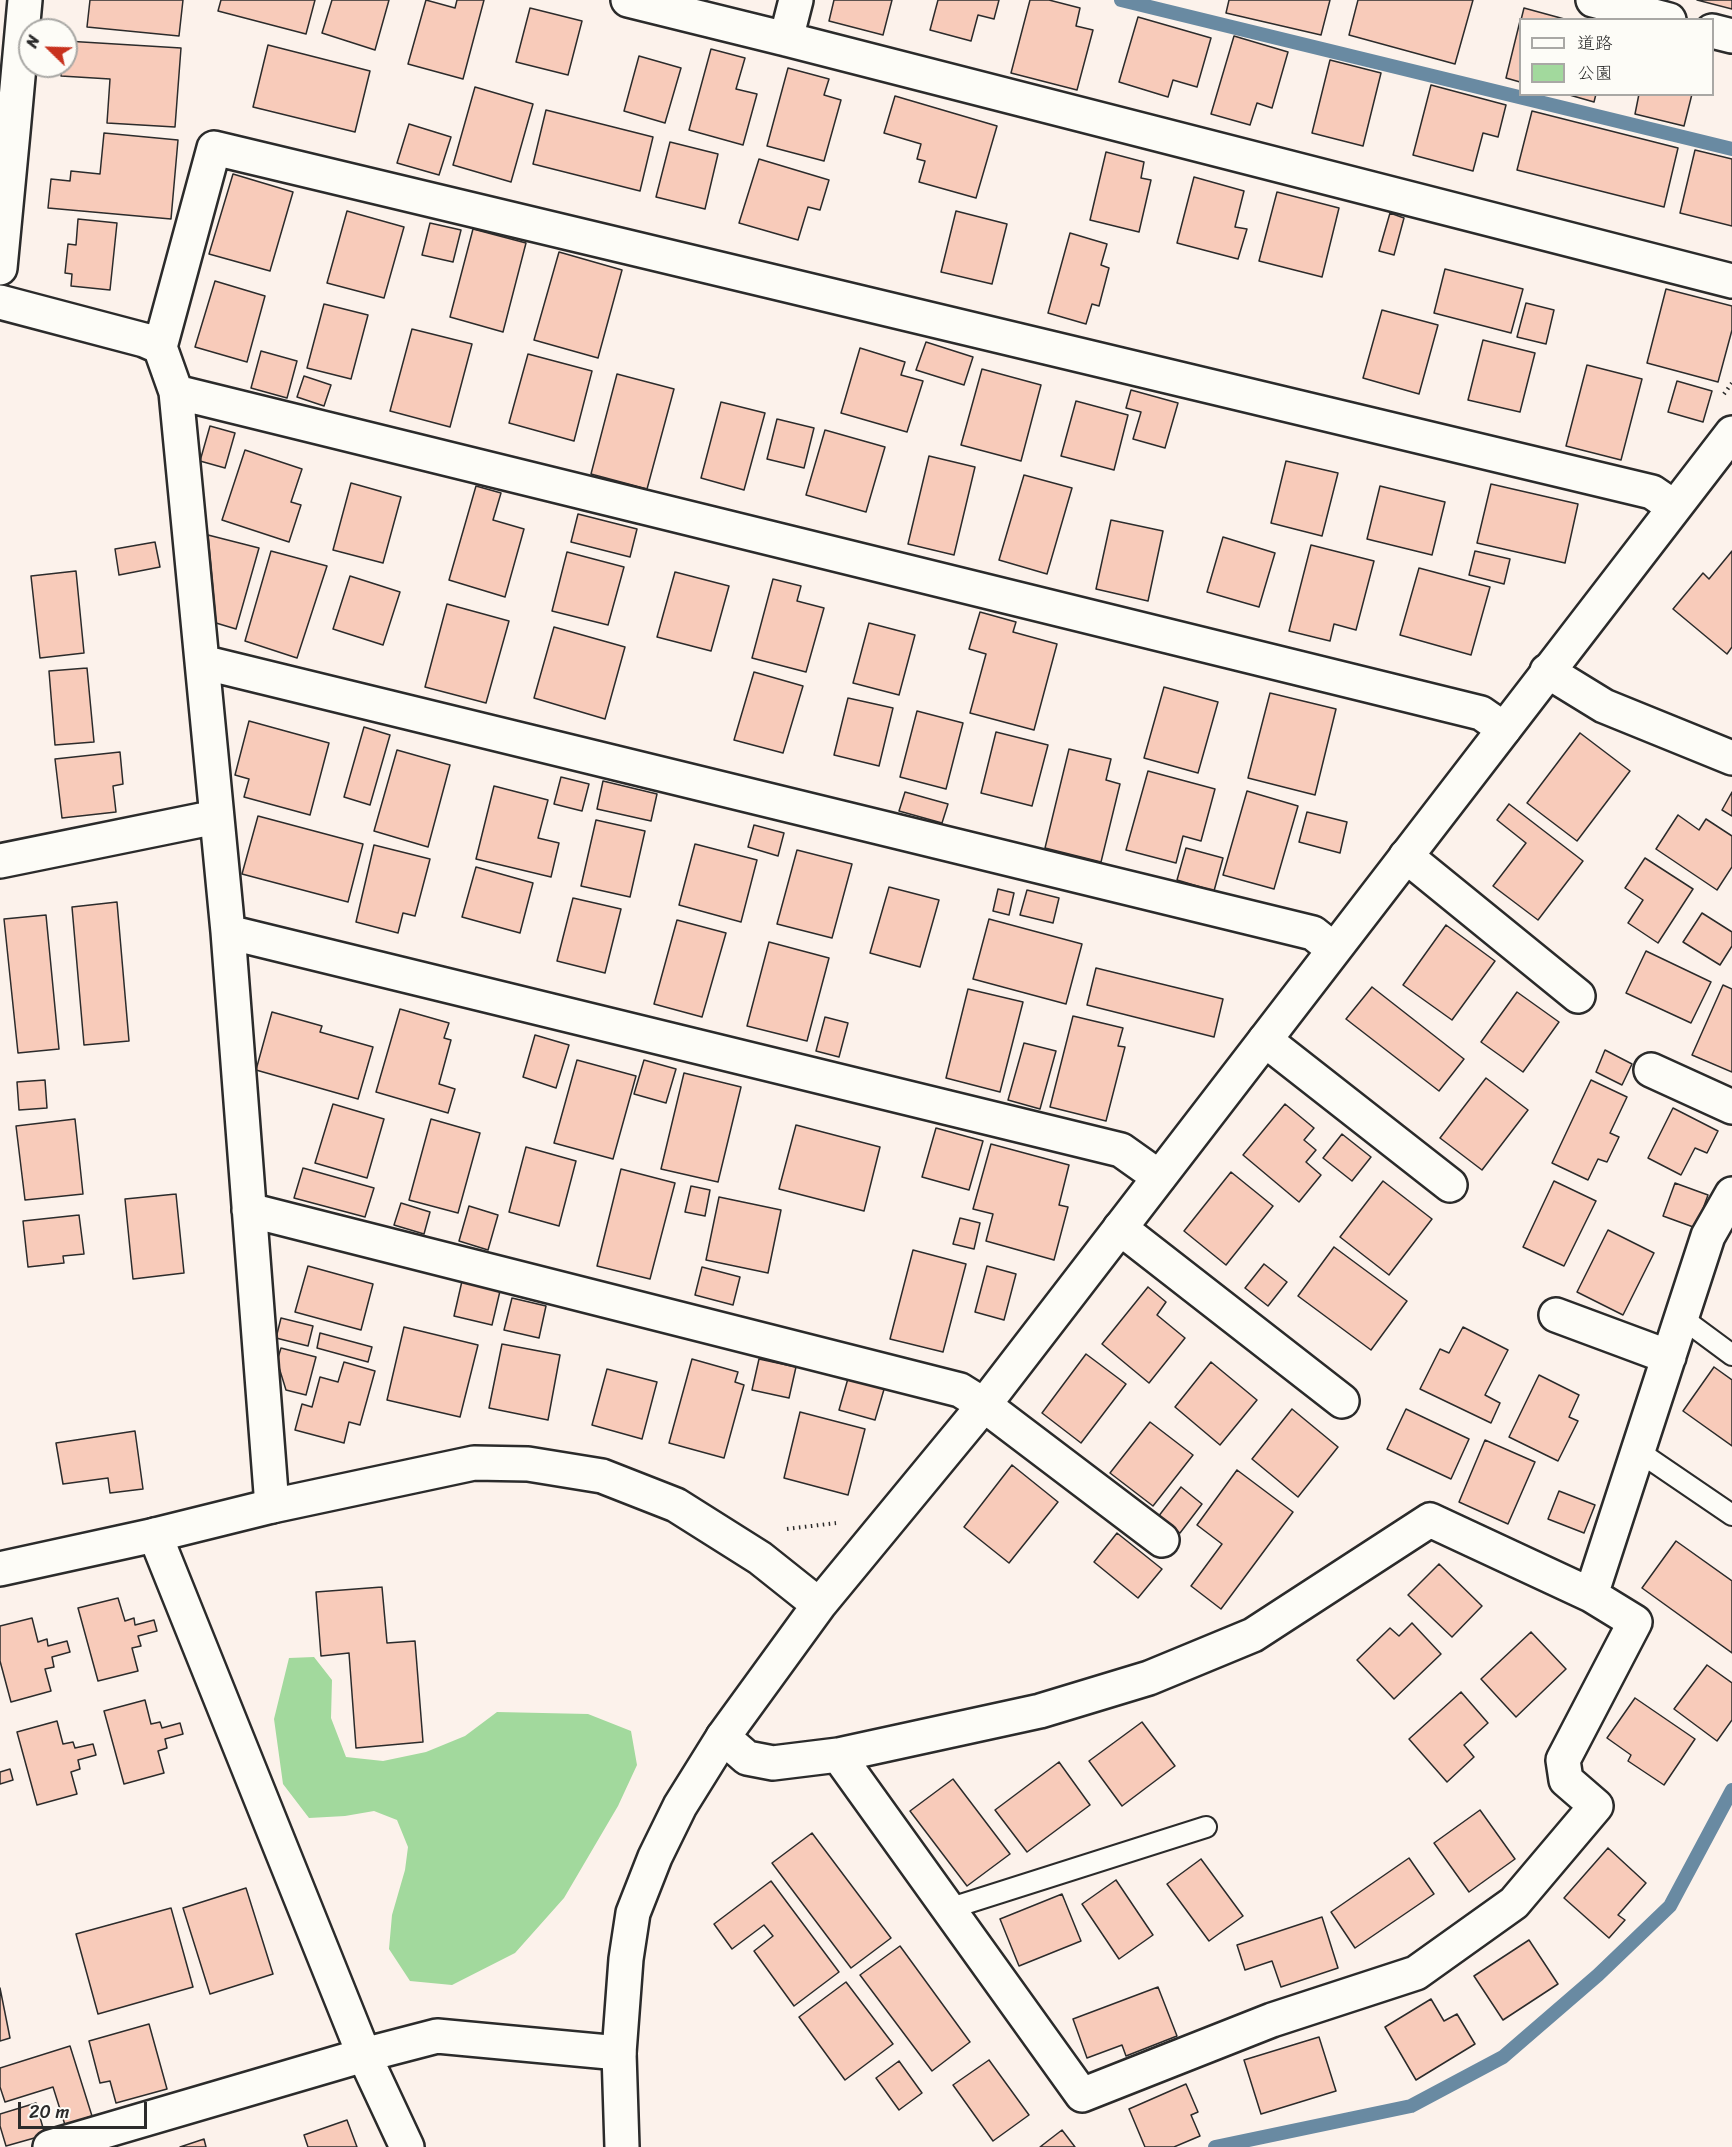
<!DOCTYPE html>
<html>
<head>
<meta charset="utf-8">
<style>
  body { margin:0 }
  #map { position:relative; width:1732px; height:2147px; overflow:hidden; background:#fcf2eb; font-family:Sriracha,"Klee One",sans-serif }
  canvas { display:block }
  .legend { position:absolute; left:1519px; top:18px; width:195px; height:78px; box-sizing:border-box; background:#fdfcf7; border:2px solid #a9a8a5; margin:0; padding:8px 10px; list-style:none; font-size:18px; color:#2b2b2b }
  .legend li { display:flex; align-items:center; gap:12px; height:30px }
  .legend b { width:30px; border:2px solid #a9a8a5 }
  .north { position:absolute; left:18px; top:18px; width:60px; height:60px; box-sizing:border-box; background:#fdfcf7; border:2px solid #a9a8a5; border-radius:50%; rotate:293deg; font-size:16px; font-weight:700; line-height:24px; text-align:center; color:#2b2b2b }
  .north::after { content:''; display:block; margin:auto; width:21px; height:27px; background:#c8321e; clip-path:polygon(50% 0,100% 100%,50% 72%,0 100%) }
  .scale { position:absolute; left:18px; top:2102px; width:129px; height:27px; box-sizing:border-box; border:3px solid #2b2b2b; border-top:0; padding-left:8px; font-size:18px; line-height:21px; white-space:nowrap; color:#2b2b2b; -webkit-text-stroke:4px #fdfcf7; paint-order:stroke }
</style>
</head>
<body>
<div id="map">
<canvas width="1732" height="2147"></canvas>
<ul class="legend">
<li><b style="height:8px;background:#fdfcf7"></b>道路</li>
<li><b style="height:16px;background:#a2d99d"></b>公園</li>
</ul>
<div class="north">N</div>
<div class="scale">20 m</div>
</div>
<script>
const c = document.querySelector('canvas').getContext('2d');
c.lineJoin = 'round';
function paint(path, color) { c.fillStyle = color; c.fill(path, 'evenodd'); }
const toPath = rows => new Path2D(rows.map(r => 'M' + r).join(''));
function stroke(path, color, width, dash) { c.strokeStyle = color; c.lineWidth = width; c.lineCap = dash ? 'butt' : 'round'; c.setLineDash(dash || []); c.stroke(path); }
paint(toPath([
  [314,1657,332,1680,331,1718,346,1757,383,1761,426,1752,465,1736,497,1712,588,1714,631,1731,637,1765,618,1806,564,1898,515,1953,452,1985,410,1981,389,1949,392,1915,405,1870,408,1847,397,1820,374,1811,345,1816,309,1818,283,1784,274,1719,289,1658]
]), '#a2d99d');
stroke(toPath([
  [1121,0,1732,149],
  [1215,2147,1411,2106,1503,2057,1598,1975,1670,1906,1732,1790]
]), '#698aa2', 14);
const building = toPath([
  [90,0,183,0,179,36,87,27,90,0],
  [221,0,315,0,306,34,218,11,221,0],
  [332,0,389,0,375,50,322,33,332,0],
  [426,0,455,8,457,0,484,0,463,79,408,64,426,0],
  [834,0,892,0,883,35,829,21,834,0],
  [938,0,999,0,994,19,978,15,971,41,930,30,938,0],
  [1030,0,1049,0,1080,8,1076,26,1093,30,1077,90,1011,73,1030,0],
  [1229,0,1330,0,1321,35,1226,13,1229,0],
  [1358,0,1473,0,1455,64,1349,35,1358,0],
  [1697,0,1732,0,1732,9,1697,0],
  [530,8,582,21,568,75,516,62,530,8],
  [1524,8,1568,20,1521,20,1524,8],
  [1138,17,1211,38,1197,87,1173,80,1168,97,1119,82,1138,17],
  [1520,21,1520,82,1506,78,1520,21],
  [1234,36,1288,52,1272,108,1257,103,1250,125,1211,114,1234,36],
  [66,41,181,48,175,127,107,123,110,79,61,76,62,66,66,66,66,41],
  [268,45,370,71,355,132,253,107,268,45],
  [711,49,745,58,736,89,757,94,743,145,689,130,711,49],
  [639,56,681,68,665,123,624,111,639,56],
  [1330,60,1381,73,1363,146,1312,133,1330,60],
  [788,68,829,79,824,95,841,100,824,161,767,146,788,68],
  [1431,85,1506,105,1498,137,1483,133,1473,171,1413,155,1431,85],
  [475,87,533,104,511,182,453,165,475,87],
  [1566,94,1596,94,1594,102,1566,94],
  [1639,94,1692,94,1684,126,1635,114,1639,94],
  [895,96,997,126,976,198,919,182,925,161,917,159,921,144,884,133,895,96],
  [546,110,653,137,640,191,533,164,546,110],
  [1532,111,1678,148,1664,207,1517,170,1532,111],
  [409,124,451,137,439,175,397,163,409,124],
  [104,133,178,140,171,219,48,208,51,179,70,181,71,171,100,174,104,133],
  [670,142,718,154,705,209,656,197,670,142],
  [1695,150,1732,159,1732,226,1680,213,1695,150],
  [1106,152,1144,162,1141,178,1151,180,1139,232,1090,220,1106,152],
  [759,159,829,180,820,210,808,207,798,240,739,223,759,159],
  [233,174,293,192,270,271,209,254,233,174],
  [1194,177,1244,191,1235,227,1247,229,1238,259,1177,243,1194,177],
  [1277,192,1339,208,1322,277,1259,261,1277,192],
  [347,211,404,227,384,298,327,283,347,211],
  [956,211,1007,224,992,284,941,272,956,211],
  [1390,213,1404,218,1394,255,1379,251,1390,213],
  [78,219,117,223,110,290,71,286,72,274,65,273,68,244,76,245,78,219],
  [430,223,461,230,453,262,422,255,430,223],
  [473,229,526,243,503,332,450,317,473,229],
  [1070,233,1107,244,1101,265,1109,268,1099,306,1092,304,1086,324,1048,313,1070,233],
  [559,252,622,270,598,358,534,340,559,252],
  [1445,269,1523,289,1511,333,1434,313,1445,269],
  [215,281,265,296,247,362,195,347,215,281],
  [1666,289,1732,306,1732,330,1718,382,1647,363,1666,289],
  [1526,303,1554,310,1546,344,1517,337,1526,303],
  [324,304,368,315,351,379,307,368,324,304],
  [1382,310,1438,325,1419,394,1363,378,1382,310],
  [412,329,472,344,450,427,390,411,412,329],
  [1483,340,1535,353,1520,412,1468,400,1483,340],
  [926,342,973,357,964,385,916,370,926,342],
  [860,348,905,362,901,375,923,381,907,432,841,413,860,348],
  [261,351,297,361,287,398,251,388,261,351],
  [528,354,592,371,574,441,509,423,528,354],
  [1587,365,1642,379,1621,460,1566,446,1587,365],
  [982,369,1041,385,1021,461,961,445,982,369],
  [617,374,674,389,647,489,591,474,617,374],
  [304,376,331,385,324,406,297,397,304,376],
  [1677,381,1712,391,1703,422,1668,412,1677,381],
  [1131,390,1178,403,1165,448,1133,439,1141,412,1126,408,1131,390],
  [1076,401,1128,415,1114,470,1061,456,1076,401],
  [721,402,765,413,744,490,701,478,721,402],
  [777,419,814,428,804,468,767,459,777,419],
  [210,426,235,433,225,468,200,461,210,426],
  [825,430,885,447,866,512,806,495,825,430],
  [245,450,302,469,291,502,301,505,289,542,222,520,245,450],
  [929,456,975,467,954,555,908,544,929,456],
  [1286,461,1338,473,1322,536,1271,523,1286,461],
  [1024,475,1072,488,1047,574,999,560,1024,475],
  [351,483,401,497,383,563,333,550,351,483],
  [1491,484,1578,504,1565,563,1477,543,1491,484],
  [476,486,501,493,493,520,524,529,505,597,449,580,476,486],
  [1380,486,1445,502,1432,555,1367,539,1380,486],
  [578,514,637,529,630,557,571,542,578,514],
  [1111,520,1163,531,1148,601,1096,589,1111,520],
  [208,535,259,548,236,629,216,623,208,535],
  [1223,537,1275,553,1259,607,1207,592,1223,537],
  [155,542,160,567,119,575,115,549,155,542],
  [1311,545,1374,561,1356,630,1334,624,1330,641,1289,631,1311,545],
  [271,551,327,566,297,658,245,641,271,551],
  [1475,551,1510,559,1504,584,1469,575,1475,551],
  [1732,551,1732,647,1727,654,1673,609,1703,573,1709,579,1732,551],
  [567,552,624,567,608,625,552,611,567,552],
  [1419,568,1490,587,1471,655,1400,635,1419,568],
  [76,571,84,653,40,658,31,576,76,571],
  [675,572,729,586,711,651,657,637,675,572],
  [350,576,400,592,383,645,333,629,350,576],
  [773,579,801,586,797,601,824,608,806,672,752,658,773,579],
  [447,604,509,621,486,703,425,687,447,604],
  [980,612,1016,622,1013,632,1057,644,1034,730,970,713,986,654,969,649,980,612],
  [869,623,915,635,899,695,853,683,869,623],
  [554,627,625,647,605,719,534,698,554,627],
  [87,668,94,742,55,745,49,671,87,668],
  [754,672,803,686,783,753,734,740,754,672],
  [1164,687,1218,702,1198,773,1144,758,1164,687],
  [1270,693,1336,709,1315,795,1248,778,1270,693],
  [848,698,893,708,879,766,834,755,848,698],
  [917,711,963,723,946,789,900,777,917,711],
  [249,721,329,743,310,815,244,797,249,779,235,775,249,721],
  [364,727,390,735,370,805,344,797,364,727],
  [996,732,1048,745,1032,806,981,793,996,732],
  [1580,733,1630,771,1577,841,1527,803,1580,733],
  [1069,749,1111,759,1106,780,1120,784,1101,862,1045,848,1069,749],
  [397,750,450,765,428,847,374,831,397,750],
  [120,752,123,784,113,786,116,812,62,818,55,759,120,752],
  [1148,771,1215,789,1201,841,1183,836,1176,863,1126,850,1148,771],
  [561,777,589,784,582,811,554,804,561,777],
  [603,781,657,794,651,821,597,809,603,781],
  [494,786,548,800,538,838,559,843,551,877,476,859,494,786],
  [1247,791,1298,806,1274,889,1223,875,1247,791],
  [905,792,948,804,942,823,899,811,905,792],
  [1732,792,1732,816,1722,810,1732,792],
  [1509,804,1583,861,1538,920,1493,886,1526,843,1497,820,1509,804],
  [1307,812,1347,822,1340,853,1299,842,1307,812],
  [1678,815,1699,830,1706,819,1732,836,1732,867,1717,890,1656,849,1678,815],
  [258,816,363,844,348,902,242,874,258,816],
  [596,820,645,831,630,897,581,886,596,820],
  [754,825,784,833,778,856,748,847,754,825],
  [695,844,757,860,741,922,679,905,695,844],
  [374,845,430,859,415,916,403,913,398,933,356,922,374,845],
  [1186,848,1223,858,1214,891,1177,880,1186,848],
  [797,850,852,864,832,938,777,924,797,850],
  [1645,858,1693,889,1658,943,1628,923,1643,900,1625,888,1645,858],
  [476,867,533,883,520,933,462,917,476,867],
  [889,887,939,900,920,967,870,953,889,887],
  [998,889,1014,893,1009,915,993,911,998,889],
  [1027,890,1059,898,1053,923,1020,915,1027,890],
  [573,898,621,909,605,973,557,961,573,898],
  [117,902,129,1041,84,1045,72,907,117,902],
  [1702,913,1732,932,1732,946,1720,965,1683,942,1702,913],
  [46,915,59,1049,18,1053,4,919,46,915],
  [989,919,1082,944,1066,1004,973,979,989,919],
  [677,920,726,933,702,1017,654,1004,677,920],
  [1446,925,1495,961,1452,1020,1403,985,1446,925],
  [769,942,829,958,807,1041,747,1026,769,942],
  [1646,951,1711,982,1691,1023,1626,993,1646,951],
  [1096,968,1223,999,1214,1037,1087,1005,1096,968],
  [1723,985,1732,989,1732,1072,1692,1055,1723,985],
  [1372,987,1464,1059,1439,1091,1346,1019,1372,987],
  [968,989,1023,1002,1000,1092,946,1078,968,989],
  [1517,992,1559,1022,1523,1072,1481,1042,1517,992],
  [400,1009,449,1023,444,1038,451,1040,439,1084,455,1089,448,1113,376,1092,400,1009],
  [272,1012,322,1026,320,1032,373,1047,358,1099,256,1070,272,1012],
  [1073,1016,1123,1028,1118,1046,1125,1047,1106,1121,1050,1107,1073,1016],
  [825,1017,848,1023,839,1057,816,1051,825,1017],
  [535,1035,569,1045,556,1088,523,1077,535,1035],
  [1024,1043,1056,1051,1040,1109,1008,1100,1024,1043],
  [1605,1050,1632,1064,1622,1085,1596,1072,1605,1050],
  [577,1060,636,1076,613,1159,554,1143,577,1060],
  [644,1060,676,1069,666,1103,634,1094,644,1060],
  [684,1073,741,1087,718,1182,661,1169,684,1073],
  [1486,1078,1528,1110,1482,1170,1440,1138,1486,1078],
  [45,1080,47,1108,19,1110,17,1082,45,1080],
  [1591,1080,1627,1097,1610,1133,1619,1137,1607,1162,1598,1159,1588,1180,1552,1163,1591,1080],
  [333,1104,384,1119,367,1178,315,1163,333,1104],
  [1285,1104,1314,1128,1304,1140,1316,1150,1306,1162,1321,1175,1299,1202,1243,1155,1285,1104],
  [1673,1108,1718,1131,1707,1153,1695,1148,1681,1175,1648,1158,1673,1108],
  [75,1119,83,1194,25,1200,16,1126,75,1119],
  [431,1119,480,1133,458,1213,409,1200,431,1119],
  [796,1125,880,1147,864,1211,779,1189,796,1125],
  [936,1128,983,1141,969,1190,922,1177,936,1128],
  [1342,1134,1371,1157,1352,1181,1323,1158,1342,1134],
  [991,1144,1069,1165,1059,1205,1068,1207,1054,1260,986,1241,993,1214,973,1209,991,1144],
  [526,1147,576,1161,559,1226,509,1212,526,1147],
  [303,1168,374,1188,365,1217,294,1198,303,1168],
  [621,1169,675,1183,650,1279,597,1266,621,1169],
  [1231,1172,1273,1206,1226,1265,1184,1231,1231,1172],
  [1383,1181,1432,1219,1389,1275,1340,1237,1383,1181],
  [1554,1181,1596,1201,1564,1266,1523,1247,1554,1181],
  [1675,1183,1708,1195,1696,1228,1663,1216,1675,1183],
  [691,1186,710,1190,705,1216,685,1212,691,1186],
  [176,1194,184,1273,133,1279,125,1199,176,1194],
  [719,1197,781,1210,768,1273,706,1260,719,1197],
  [401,1203,430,1212,424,1234,394,1225,401,1203],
  [469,1206,498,1215,488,1250,459,1241,469,1206],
  [79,1215,84,1254,63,1256,64,1263,28,1267,23,1221,79,1215],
  [960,1218,980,1223,974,1249,953,1244,960,1218],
  [1608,1230,1654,1253,1623,1315,1577,1292,1608,1230],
  [1334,1247,1407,1301,1371,1350,1298,1296,1334,1247],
  [913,1250,966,1264,943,1352,890,1339,913,1250],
  [1264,1264,1287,1282,1268,1306,1245,1288,1264,1264],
  [308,1266,373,1284,361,1330,295,1312,308,1266],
  [987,1266,1016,1274,1004,1320,975,1312,987,1266],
  [702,1267,740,1277,733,1305,695,1295,702,1267],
  [462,1281,500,1291,492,1325,454,1316,462,1281],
  [1148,1287,1166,1302,1157,1315,1185,1338,1149,1383,1102,1344,1148,1287],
  [512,1298,546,1306,539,1338,504,1330,512,1298],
  [281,1318,313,1326,308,1346,276,1338,281,1318],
  [404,1327,478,1345,460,1417,387,1400,404,1327],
  [1463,1327,1508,1350,1485,1395,1500,1403,1491,1423,1420,1389,1440,1349,1449,1353,1463,1327],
  [320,1333,372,1347,368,1362,317,1348,320,1333],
  [502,1344,560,1355,548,1420,489,1408,502,1344],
  [281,1348,316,1357,306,1395,286,1390,277,1361,281,1348],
  [1086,1354,1126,1384,1081,1443,1042,1413,1086,1354],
  [692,1359,738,1372,735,1382,744,1385,724,1458,669,1443,692,1359],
  [759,1359,796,1367,789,1398,752,1390,759,1359],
  [344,1362,375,1371,360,1425,349,1422,344,1443,295,1430,302,1404,312,1407,320,1377,338,1382,344,1362],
  [1211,1362,1257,1400,1220,1445,1175,1407,1211,1362],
  [1714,1367,1732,1380,1732,1446,1683,1411,1714,1367],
  [607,1369,657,1382,642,1439,592,1425,607,1369],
  [849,1375,885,1386,875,1420,839,1410,849,1375],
  [1539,1375,1579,1395,1569,1417,1578,1421,1558,1461,1509,1437,1539,1375],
  [1292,1409,1338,1447,1298,1497,1252,1459,1292,1409],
  [1406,1409,1469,1439,1451,1479,1387,1449,1406,1409],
  [800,1412,865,1429,848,1495,784,1478,800,1412],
  [1150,1422,1193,1455,1153,1506,1110,1473,1150,1422],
  [135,1431,143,1489,110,1493,108,1478,63,1484,56,1443,135,1431],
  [1485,1440,1535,1462,1508,1524,1459,1502,1485,1440],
  [1012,1465,1058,1502,1009,1563,964,1527,1012,1465],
  [1237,1470,1293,1512,1221,1609,1191,1586,1222,1544,1197,1525,1237,1470],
  [1181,1487,1202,1504,1180,1533,1158,1517,1181,1487],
  [1559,1491,1595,1505,1584,1533,1548,1519,1559,1491],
  [1117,1533,1162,1569,1138,1598,1094,1562,1117,1533],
  [1676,1541,1732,1581,1732,1653,1642,1588,1676,1541],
  [1439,1564,1482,1606,1452,1637,1408,1595,1439,1564],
  [382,1587,387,1643,415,1641,423,1742,356,1748,349,1653,321,1656,316,1592,382,1587],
  [118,1598,125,1621,134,1618,135,1625,154,1620,157,1631,138,1636,141,1646,132,1648,138,1671,98,1681,78,1608,118,1598],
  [32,1618,38,1642,47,1639,48,1646,67,1641,70,1652,52,1657,54,1667,45,1669,51,1691,11,1702,0,1661,0,1626,32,1618],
  [1412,1623,1441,1654,1394,1699,1357,1660,1390,1628,1399,1636,1412,1623],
  [1531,1632,1566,1669,1516,1717,1481,1679,1531,1632],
  [1707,1665,1732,1683,1732,1720,1717,1741,1674,1709,1707,1665],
  [1461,1692,1488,1723,1464,1745,1474,1757,1447,1782,1409,1739,1461,1692],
  [1635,1698,1695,1739,1664,1785,1628,1761,1631,1755,1607,1738,1635,1698],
  [145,1700,151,1724,160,1722,162,1728,180,1723,183,1734,165,1739,167,1748,158,1751,164,1773,124,1784,104,1711,145,1700],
  [57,1721,63,1744,73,1742,75,1748,93,1744,96,1755,78,1760,80,1769,71,1772,77,1794,37,1805,17,1732,57,1721],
  [1142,1722,1175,1766,1122,1806,1089,1761,1142,1722],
  [1059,1762,1090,1805,1027,1852,995,1810,1059,1762],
  [10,1769,13,1780,0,1784,0,1772,10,1769],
  [953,1779,1010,1854,967,1886,910,1811,953,1779],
  [1480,1810,1515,1859,1469,1892,1434,1843,1480,1810],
  [812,1833,891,1938,851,1968,772,1863,812,1833],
  [1608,1848,1646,1883,1618,1915,1625,1920,1609,1938,1564,1898,1608,1848],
  [1409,1858,1434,1894,1355,1948,1331,1912,1409,1858],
  [1201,1859,1243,1916,1209,1941,1167,1884,1201,1859],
  [1116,1880,1153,1935,1119,1959,1082,1904,1116,1880],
  [771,1881,839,1972,794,2006,754,1951,773,1936,764,1925,732,1949,714,1924,771,1881],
  [246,1888,273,1974,210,1994,183,1908,246,1888],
  [1062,1894,1081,1941,1019,1966,1000,1919,1062,1894],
  [171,1908,193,1987,98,2014,76,1934,171,1908],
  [1322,1917,1338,1968,1281,1987,1272,1961,1245,1970,1237,1945,1322,1917],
  [1529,1940,1558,1984,1503,2020,1474,1976,1529,1940],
  [900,1946,970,2042,932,2071,860,1975,900,1946],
  [846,1982,893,2044,845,2080,799,2017,846,1982],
  [1158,1987,1177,2036,1126,2056,1122,2045,1087,2058,1073,2019,1158,1987],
  [0,1988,10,2038,0,2041,0,1988],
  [1431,1999,1444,2021,1457,2014,1475,2044,1416,2080,1385,2027,1431,1999],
  [149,2024,167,2089,116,2103,110,2081,100,2083,89,2041,149,2024],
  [1319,2037,1336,2091,1261,2114,1244,2060,1319,2037],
  [70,2046,92,2116,65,2125,53,2087,5,2102,0,2087,0,2068,70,2046],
  [989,2060,1029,2115,993,2141,953,2085,989,2060],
  [899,2061,922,2093,899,2110,876,2078,899,2061],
  [1186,2084,1198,2112,1191,2115,1200,2136,1174,2147,1145,2147,1129,2109,1186,2084],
  [36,2103,45,2135,6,2146,0,2126,0,2114,36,2103],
  [347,2120,357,2147,308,2147,304,2135,347,2120],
  [1062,2130,1075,2147,1040,2147,1049,2140,1062,2130],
  [204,2139,206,2147,180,2147,204,2139]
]);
paint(building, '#f8cbba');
stroke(building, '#2b2b2b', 1.5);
const lane = toPath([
  [1682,1318,1732,1355],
  [1638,1451,1732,1515],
  [948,1909,1206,1827]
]);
const street = toPath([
  [628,0,786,39,1732,281],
  [1593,0,1669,20],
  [1712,31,1732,36],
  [786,39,796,0],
  [0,129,13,132,25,0],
  [0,268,13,132],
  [0,302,144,340,160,347,176,392,228,932,272,1506],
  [160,347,214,148,1652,492,1674,507],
  [176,392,1481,713,1504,729],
  [202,662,1313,933,1333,949],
  [1547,671,1604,706,1732,758],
  [1406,856,1578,996],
  [0,861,216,817],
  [228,932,1121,1150,1159,1177],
  [1265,1040,1450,1185],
  [1651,1070,1732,1107],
  [249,1210,960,1390,984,1405,1162,1540],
  [1120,1228,1342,1401],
  [1556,1315,1669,1357],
  [723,1737,747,1758,773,1763,838,1755,1040,1711,1149,1678,1253,1635,1430,1520,1591,1595,1708,1236,1732,1194],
  [838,1755,1082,2095,1272,2020,1416,1973,1514,1903,1596,1806,1566,1780,1563,1760,1635,1622,1591,1595],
  [50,2147,364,2055,155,1535],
  [407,2147,364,2055,437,2036,619,2053]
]);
const secondary = toPath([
  [0,1569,155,1535,272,1506,474,1463,528,1464,602,1476,676,1505,760,1558,819,1605],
  [622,2147,619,2053,626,1959,633,1913,655,1857,680,1806,723,1737,819,1605,984,1405,1732,433]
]);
stroke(lane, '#2b2b2b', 24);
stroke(street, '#2b2b2b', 38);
stroke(secondary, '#2b2b2b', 38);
stroke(toPath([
  [1724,394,1732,383],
  [787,1529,836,1523]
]), '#2b2b2b', 4, [1.5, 4.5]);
stroke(lane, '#fdfcf7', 20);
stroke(street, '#fdfcf7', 33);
stroke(secondary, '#fdfcf7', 33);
</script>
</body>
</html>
